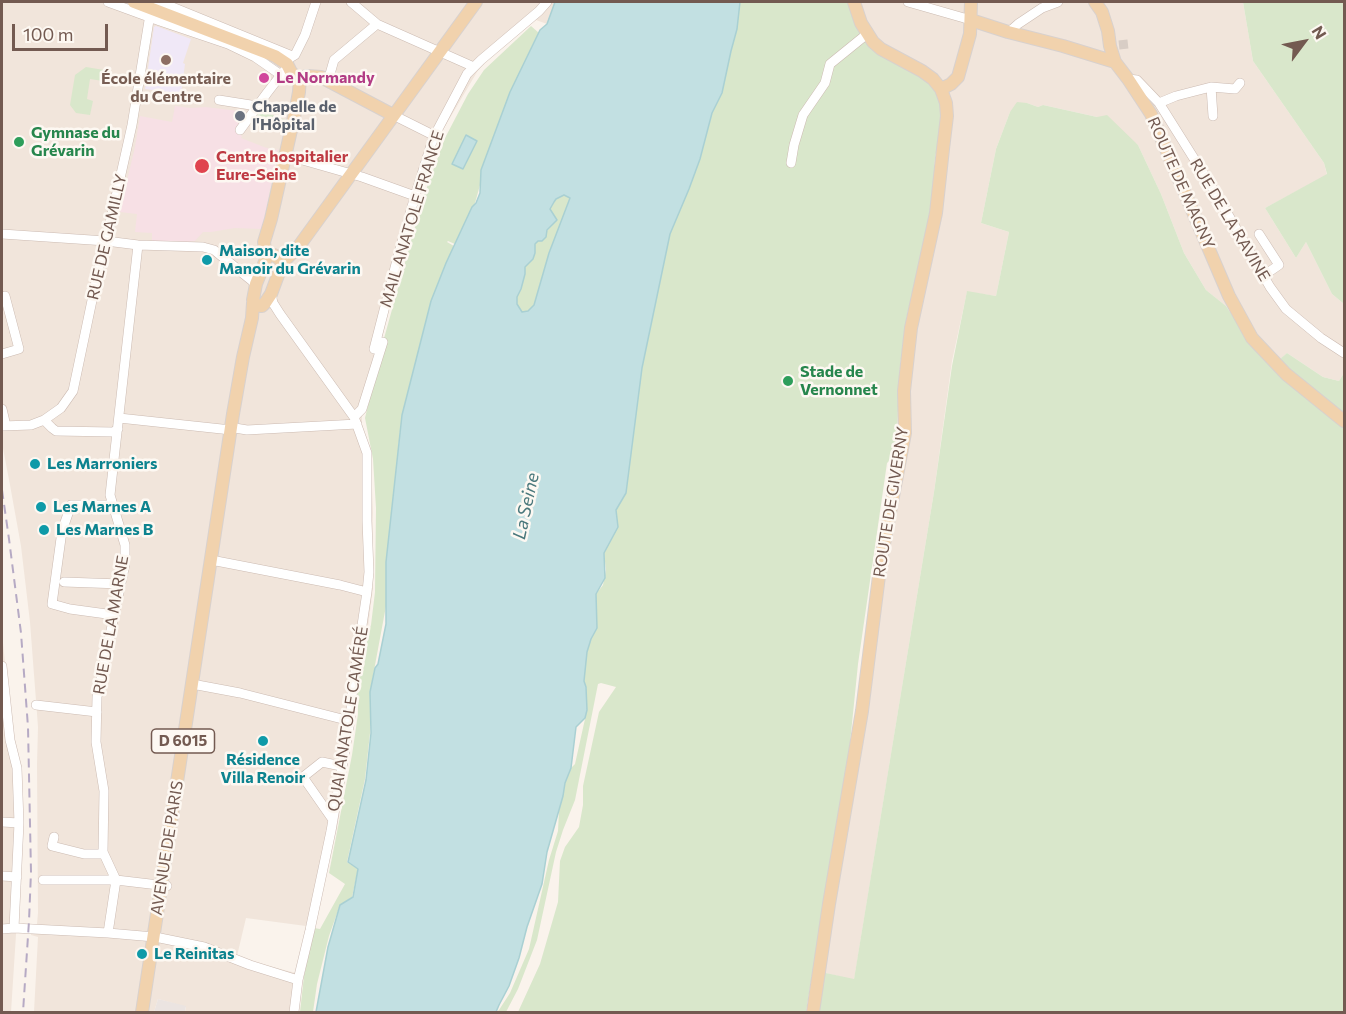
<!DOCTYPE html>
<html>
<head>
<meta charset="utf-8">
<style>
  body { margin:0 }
  #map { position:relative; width:1346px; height:1014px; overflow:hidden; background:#faf3ec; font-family:Commissioner,sans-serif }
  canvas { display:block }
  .frame { position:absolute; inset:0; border:3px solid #735a51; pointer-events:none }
  .north { position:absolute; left:1274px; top:12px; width:60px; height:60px; -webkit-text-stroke:4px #fdf8f2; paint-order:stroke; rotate:58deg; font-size:16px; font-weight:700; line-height:24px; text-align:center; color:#735a51 }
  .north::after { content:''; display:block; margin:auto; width:21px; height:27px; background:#735a51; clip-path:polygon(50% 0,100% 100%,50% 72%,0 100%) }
  .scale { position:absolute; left:12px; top:24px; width:96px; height:27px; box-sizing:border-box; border:3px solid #735a51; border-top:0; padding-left:8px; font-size:18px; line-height:21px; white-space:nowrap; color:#735a51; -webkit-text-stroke:4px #fdf8f2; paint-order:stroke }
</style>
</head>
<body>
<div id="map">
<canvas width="1346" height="1014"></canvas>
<div class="frame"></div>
<div class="north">N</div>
<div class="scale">100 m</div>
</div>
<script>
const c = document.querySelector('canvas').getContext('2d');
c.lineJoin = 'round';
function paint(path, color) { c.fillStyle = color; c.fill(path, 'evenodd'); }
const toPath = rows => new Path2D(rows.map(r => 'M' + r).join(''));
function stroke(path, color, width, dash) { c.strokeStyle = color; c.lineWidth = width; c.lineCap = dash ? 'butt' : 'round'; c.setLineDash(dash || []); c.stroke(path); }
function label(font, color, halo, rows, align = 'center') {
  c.font = font + ' Commissioner,sans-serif'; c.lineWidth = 5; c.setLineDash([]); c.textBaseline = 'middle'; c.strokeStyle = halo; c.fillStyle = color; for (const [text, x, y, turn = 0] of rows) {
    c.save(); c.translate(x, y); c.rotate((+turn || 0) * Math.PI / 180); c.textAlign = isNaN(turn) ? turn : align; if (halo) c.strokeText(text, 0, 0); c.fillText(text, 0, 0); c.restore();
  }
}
paint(toPath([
  [2,2,555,2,547,24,536,20,487,60,477,72,437,140,411,223,362,416,362,424,371,462,373,513,370,585,373,588,368,627,365,632,359,667,354,713,355,716,337,829,306,926,246,918,237,956,243,959,303,975,298,1012,185,1012,186,1007,158,999,154,1012,34,1012,38,937,31,935,31,924,37,924,38,913,37,764,38,727,30,622,21,546,10,485,2,443],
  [848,2,1243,2,1253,61,1324,163,1327,175,1265,208,1296,258,1306,242,1332,294,1344,304,1344,373,1339,381,1323,377,1287,353,1272,367,1249,340,1226,306,1206,290,1184,253,1161,194,1138,145,1097,117,1043,105,1038,107,1027,103,1010,112,996,149,981,223,1009,232,996,296,967,292,952,361,934,492,854,980,821,972,896,455,900,366,907,315,942,122,876,50],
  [2,633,12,733,17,919,11,1012,2,1012]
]), '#f1e5db');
paint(toPath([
  [158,999,186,1006,185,1012,154,1012]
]), '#ebe4e1');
paint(toPath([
  [156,26,191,39,183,63,185,64,181,94,145,89,154,27]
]), '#f0e8f7');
paint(toPath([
  [175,106,191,108,205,107,239,111,234,118,239,122,235,131,242,136,241,138,264,147,275,150,278,149,262,229,235,228,211,232,203,232,195,241,180,243,152,242,152,233,135,232,137,214,120,212,127,180,135,147,140,116,172,122]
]), '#f7e0e5');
paint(toPath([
  [740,2,848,2,857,26,920,75,934,88,941,105,942,122,935,158,931,217,907,315,900,366,896,455,887,463,858,664,850,743,806,1012,518,1012,540,964,558,902,560,861,565,847,579,827,583,805,583,786,599,712,616,687,601,683,598,684,597,689,575,800,563,830,556,852,537,940,518,989,506,1012,496,1012,499,1010,510,993,529,949,549,860,558,831,559,811,565,783,571,768,575,764,587,710,586,687,584,681,587,652,591,639,597,628,596,594,603,585,606,570,604,553,615,530,616,510,626,493,642,368,670,234,700,159,712,113,722,93],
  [1243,2,1344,2,1344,304,1332,294,1306,242,1296,258,1265,208,1327,174,1324,163,1253,61],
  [531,26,539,33,532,46,494,135,475,203,457,245,448,241,447,242,454,246,436,288,400,431,389,538,386,606,370,692,370,733,365,779,347,862,358,869,352,897,340,905,329,936,317,984,313,1012,300,1012,304,976,314,928,320,929,345,884,329,873,352,755,358,714,357,685,359,674,364,667,368,634,371,625,375,592,376,508,373,459,365,418,383,342,423,198,445,138,468,94,484,70],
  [86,67,104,70,103,81,90,79,87,99,93,101,90,115,76,113,70,105,75,75],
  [1017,102,1027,103,1038,107,1043,105,1097,117,1107,115,1138,145,1161,194,1184,253,1206,290,1226,306,1249,340,1272,366,1287,353,1323,377,1339,381,1344,373,1344,1012,818,1012,821,972,854,979,934,492,952,366,967,291,996,296,1009,232,981,223,996,149,1010,112],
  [259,110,286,120,284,127,267,122,262,125,252,119],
  [564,195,570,197,565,214,549,253,534,305,528,311,522,312,517,304,517,297,521,289,525,274,525,267,533,259,535,253,535,244,557,220,550,209,556,199]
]), '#d9e7cb');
const water = toPath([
  [555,2,740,2,737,29,731,51,722,93,712,113,700,159,689,189,670,234,642,368,626,493,616,510,618,527,604,553,605,578,596,594,597,628,591,639,587,652,584,681,586,687,587,710,585,718,576,727,571,768,565,783,563,796,547,852,542,884,527,927,519,958,509,986,499,1005,496,1012,316,1012,328,947,340,905,353,897,358,869,348,862,366,780,371,733,370,692,375,668,378,664,386,624,386,562,402,415,431,301,446,263,472,207,476,203,480,193,481,170,510,92,540,30,547,24,555,2],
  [564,195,570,198,549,253,534,305,528,311,522,312,517,304,517,297,521,289,525,274,525,267,533,259,535,253,535,244,538,241,542,241,546,237,547,230,557,220,550,209,554,202,556,199,564,195],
  [466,135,477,141,463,169,452,164,466,135]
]);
paint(water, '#c2e0e2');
stroke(water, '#a9d0d3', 1.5);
stroke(toPath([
  [1119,45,1128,44]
]), '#d8cdc5', 9, [9, 4.5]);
const minor = toPath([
  [108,2,160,21,228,44,255,57,281,75],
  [160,2,292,56],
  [351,2,377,24,474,67],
  [908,2,971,20],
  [1009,32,1018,24,1042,8,1058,2],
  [290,58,295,55,305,35,316,2],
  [1128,79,1137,80,1159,103,1215,192,1270,287,1286,309,1321,338,1344,353],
  [328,81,334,60,377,24],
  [1211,87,1213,116],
  [219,100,257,106],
  [1159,103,1176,96,1211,87,1235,89,1240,83],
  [393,115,435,136],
  [240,130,267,93,284,71],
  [285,155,362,177,415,196],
  [791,163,794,145,803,115,825,83,830,64,867,34],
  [2,234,106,241,138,245,203,247,214,250,256,284],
  [1259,234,1279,265,1263,276],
  [271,294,273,303,280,314,354,417,367,453,367,521,369,572,367,592,353,685,350,721,331,831,310,930,298,980,294,1012],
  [2,354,19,349,5,296],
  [2,409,6,426],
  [354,417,362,409,383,342,374,349,398,256,415,196,432,142,438,129,467,74,481,60,539,11,547,2],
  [119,418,231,430,235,428,247,430,357,424],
  [44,420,52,428,56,431,113,432,118,429],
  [2,426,31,425,44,420,61,408,73,391,103,248,106,241,132,125,152,2],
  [113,505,71,505,62,531,52,604,70,609,114,615],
  [211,560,340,585,367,592],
  [64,582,121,584],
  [2,666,10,740,17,768,19,823,14,928],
  [192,684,240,693,350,721],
  [36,705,97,712],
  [333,820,303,777,322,762,341,766],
  [2,822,19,823],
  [54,837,52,846,84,854,104,854],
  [2,876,17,877],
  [43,880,116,880,167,886],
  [2,929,14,928,108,933,154,937],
  [108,933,116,880,103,852,104,791,96,742,97,697,125,564,125,545,110,495,138,245],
  [160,938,204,947,250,965,298,980]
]);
const major = toPath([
  [134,2,275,56,287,64,291,72,294,75,300,78,307,76,321,77,393,115],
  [1095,2,1102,12,1108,31,1110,46,1115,62,1128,79,1151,114,1229,296,1252,338,1286,374,1344,421],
  [971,20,1008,32,1063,46,1115,62],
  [941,89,951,84,958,77,970,34,971,2],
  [274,255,281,260,282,263,281,267,271,294,265,303,262,306,256,305,253,300,256,284,266,259,268,256,274,255],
  [266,259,264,242,271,219,296,108,299,92,300,78],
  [282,263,299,246,476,2],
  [142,1012,233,414,243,357,252,318,253,303],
  [813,1012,829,904,862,711,881,560,905,433,904,391,911,328,936,213,943,149,947,116,946,103,941,89,933,79,922,71,881,49,873,42,861,23,854,2]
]);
stroke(minor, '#ccbbb2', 10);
stroke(major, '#d8d1ce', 14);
stroke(minor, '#fff', 9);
stroke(major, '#f1d2ad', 12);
stroke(toPath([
  [2,490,9,539,21,633,28,727,31,872,29,921,23,1012]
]), '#b6aac4', 2, [9, 6]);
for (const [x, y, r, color] of [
  [166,60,6,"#8d6e63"],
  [264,78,6,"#d1479c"],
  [240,116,6,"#6b7280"],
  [19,142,6,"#2e9e5b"],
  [202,166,8,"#e0444e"],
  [207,260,6,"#0f9aa8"],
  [788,381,6,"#2e9e5b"],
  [35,464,6,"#0f9aa8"],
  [41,507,6,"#0f9aa8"],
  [44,530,6,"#0f9aa8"],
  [263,741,6,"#0f9aa8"],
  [142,954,6,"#0f9aa8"]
]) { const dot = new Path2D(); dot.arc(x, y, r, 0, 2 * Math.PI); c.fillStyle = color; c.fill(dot); stroke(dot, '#fdf8f2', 2); }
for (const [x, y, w] of [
  [183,741,63]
]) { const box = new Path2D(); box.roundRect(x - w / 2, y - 12, w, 24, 4.5); c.fillStyle = '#fdf8f2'; c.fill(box); stroke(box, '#735a51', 1.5); }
label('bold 15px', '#735a51', null, [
  ["D 6015",183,741]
]);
label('bold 16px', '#b23c85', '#fdf8f2', [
  ["Le Normandy",276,78]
], 'left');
label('bold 16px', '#785e54', '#fdf8f2', [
  ["École élémentaire",166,79],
  ["du Centre",166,97]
]);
label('bold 16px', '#5b616d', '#fdf8f2', [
  ["Chapelle de",252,107],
  ["l'Hôpital",252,125]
], 'left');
label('bold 16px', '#27864d', '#fdf8f2', [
  ["Gymnase du",31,133],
  ["Grévarin",31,151],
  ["Stade de",800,372],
  ["Vernonnet",800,390]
], 'left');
label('bold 16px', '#be3a42', '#fdf8f2', [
  ["Centre hospitalier",216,157],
  ["Eure-Seine",216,175]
], 'left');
label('16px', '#735a51', '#fdf8f2', [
  ["ROUTE DE MAGNY",1181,183,66],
  ["MAIL ANATOLE FRANCE",412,219,-73],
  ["RUE DE LA RAVINE",1230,220,59],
  ["RUE DE GAMILLY",107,237,-77],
  ["ROUTE DE GIVERNY",891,502,-81],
  ["RUE DE LA MARNE",111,625,-80],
  ["QUAI ANATOLE CAMÉRÉ",348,719,-81],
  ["AVENUE DE PARIS",167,848,-81]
]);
label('bold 16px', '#0d838f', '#fdf8f2', [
  ["Maison, dite",219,251],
  ["Manoir du Grévarin",219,269],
  ["Les Marroniers",47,464],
  ["Les Marnes A",53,507],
  ["Les Marnes B",56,530],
  ["Résidence",263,760,"center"],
  ["Villa Renoir",263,778,"center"],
  ["Le Reinitas",154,954]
], 'left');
label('italic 18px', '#4a787c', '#fdf8f2', [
  ["La Seine",526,506,-78]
]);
</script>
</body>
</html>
